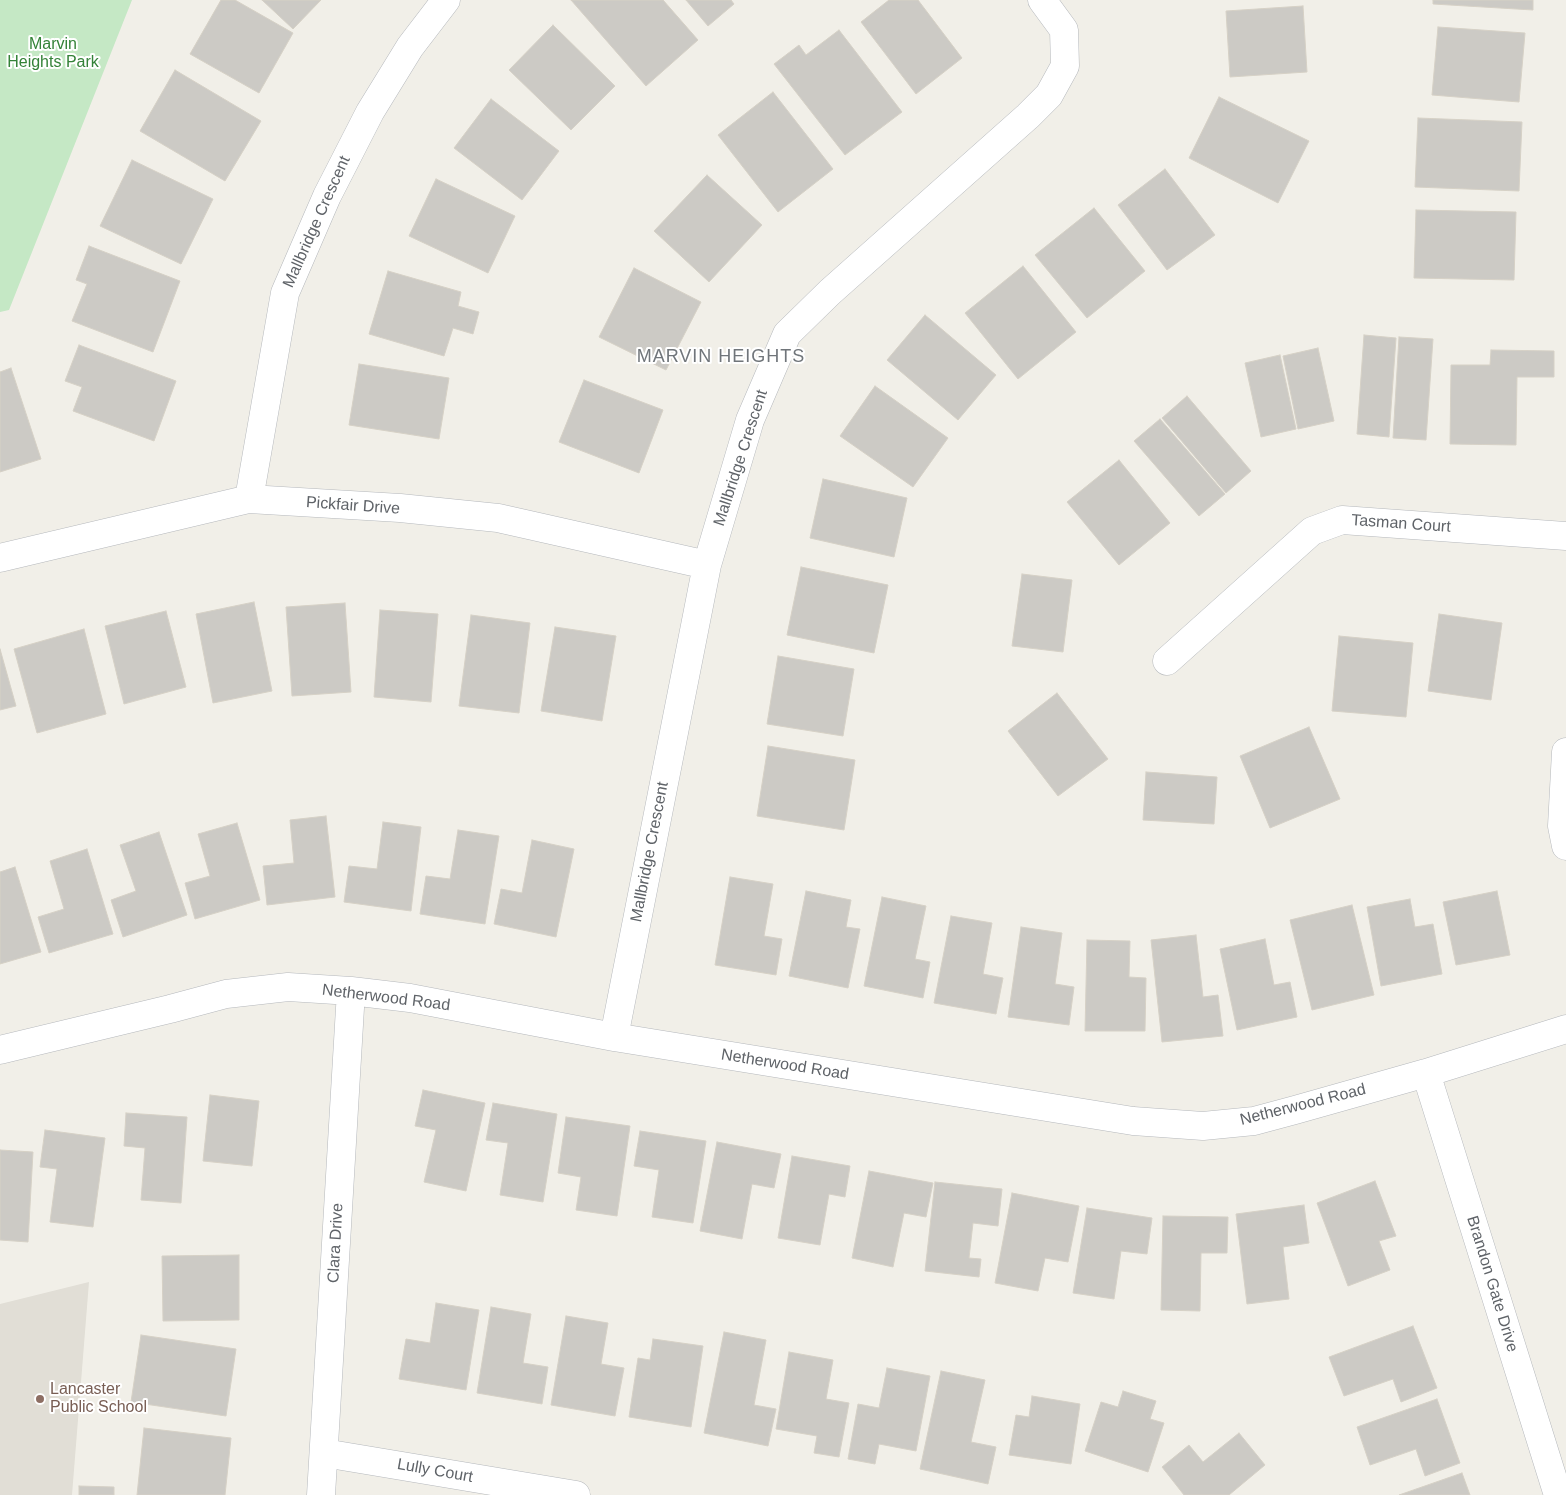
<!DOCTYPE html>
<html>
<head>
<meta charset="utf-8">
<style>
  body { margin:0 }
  canvas { display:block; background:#f1efe8 }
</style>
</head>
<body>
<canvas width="1566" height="1495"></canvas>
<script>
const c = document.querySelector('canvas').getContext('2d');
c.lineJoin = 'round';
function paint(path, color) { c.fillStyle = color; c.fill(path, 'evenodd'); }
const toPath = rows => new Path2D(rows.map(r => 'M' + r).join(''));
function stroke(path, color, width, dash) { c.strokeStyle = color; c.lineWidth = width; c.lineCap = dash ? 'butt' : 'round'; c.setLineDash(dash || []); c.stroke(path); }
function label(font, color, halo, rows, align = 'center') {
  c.font = font + ' Arial,sans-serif'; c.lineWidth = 4; c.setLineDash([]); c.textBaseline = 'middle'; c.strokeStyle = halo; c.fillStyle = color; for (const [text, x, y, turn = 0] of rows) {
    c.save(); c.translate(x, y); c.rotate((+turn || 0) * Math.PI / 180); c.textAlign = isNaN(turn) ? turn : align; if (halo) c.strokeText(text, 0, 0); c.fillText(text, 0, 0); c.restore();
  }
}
paint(toPath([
  [89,1282,72,1495,0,1495,0,1304]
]), '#e1ded6');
paint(toPath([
  [0,0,132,0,9,310,0,312]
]), '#c5e8c5');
const building = toPath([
  [221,0,235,0,293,33,259,93,190,54,221,0],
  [262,0,321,0,293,29,262,0],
  [571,0,663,0,698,40,646,86,571,0],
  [686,0,731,0,734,4,708,26,686,0],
  [889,0,918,0,962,58,916,94,861,22,889,0],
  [1433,0,1533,0,1533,10,1433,4,1433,0],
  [1303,6,1307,72,1230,77,1226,11,1303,6],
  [553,25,615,86,571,130,509,70,553,25],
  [1438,27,1525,33,1519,102,1432,95,1438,27],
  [839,30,902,112,845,155,774,64,799,45,806,55,839,30],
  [175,70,261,121,225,181,140,131,175,70],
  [773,92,833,169,778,212,718,135,773,92],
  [1219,97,1309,141,1278,203,1189,158,1219,97],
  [491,99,559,151,522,200,454,148,491,99],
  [1418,118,1522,122,1519,191,1415,187,1418,118],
  [132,160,213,199,181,264,100,226,132,160],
  [1165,169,1215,235,1167,270,1118,205,1165,169],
  [707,175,762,225,709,282,654,231,707,175],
  [436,179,515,216,488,273,409,236,436,179],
  [1094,208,1145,271,1087,318,1035,255,1094,208],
  [1416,210,1516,212,1514,280,1414,278,1416,210],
  [89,246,180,281,153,352,72,321,87,284,76,280,89,246],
  [1023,266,1076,332,1018,379,965,313,1023,266],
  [634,268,701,302,666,370,599,337,634,268],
  [388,271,461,292,458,306,479,312,473,334,453,328,444,356,369,334,388,271],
  [925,315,996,375,958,420,887,360,925,315],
  [1364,335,1396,338,1389,437,1357,434,1364,335],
  [1399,337,1433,339,1426,440,1393,438,1399,337],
  [79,345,176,381,154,441,73,411,82,387,65,381,79,345],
  [1318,348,1334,421,1298,429,1283,356,1318,348],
  [1491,350,1554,351,1554,377,1517,377,1516,445,1450,444,1451,365,1490,365,1491,350],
  [1280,355,1296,429,1261,437,1245,363,1280,355],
  [359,364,449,378,439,439,349,425,359,364],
  [11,368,41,459,0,472,0,372,11,368],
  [584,380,663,410,639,473,559,442,584,380],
  [875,386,948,438,913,487,840,436,875,386],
  [1187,396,1251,471,1226,493,1162,418,1187,396],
  [1160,419,1225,494,1199,516,1134,441,1160,419],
  [1119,460,1170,523,1119,565,1067,502,1119,460],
  [823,479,907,498,894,557,810,538,823,479],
  [801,567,888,585,874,653,787,635,801,567],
  [1022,574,1072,580,1063,652,1012,646,1022,574],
  [254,602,272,691,213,703,196,614,254,602],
  [345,603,351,692,292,696,286,607,345,603],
  [380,610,438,614,431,702,374,697,380,610],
  [166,611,186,687,124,704,105,626,166,611],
  [1439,614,1502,623,1491,700,1428,691,1439,614],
  [471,615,530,623,519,713,459,706,471,615],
  [555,627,616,636,602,721,541,711,555,627],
  [84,629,106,714,37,733,14,649,84,629],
  [1339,636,1413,643,1406,717,1332,711,1339,636],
  [0,649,16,706,0,710,0,649],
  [778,656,854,669,843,736,767,724,778,656],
  [1057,693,1108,759,1058,796,1008,731,1057,693],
  [1309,727,1340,799,1270,828,1240,756,1309,727],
  [768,746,855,760,844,830,757,816,768,746],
  [1146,772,1217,777,1214,824,1143,820,1146,772],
  [326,816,335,897,267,905,263,866,294,863,290,820,326,816],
  [383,822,421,827,411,911,344,902,349,866,377,869,383,822],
  [237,823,260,900,195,919,185,883,210,876,198,834,237,823],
  [458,830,499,836,485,924,420,914,426,876,450,879,458,830],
  [159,832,187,915,123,937,111,900,136,891,120,845,159,832],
  [532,840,574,849,556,937,494,924,501,889,522,893,532,840],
  [87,849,113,934,49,953,38,917,64,909,50,861,87,849],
  [15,867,41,952,0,964,0,872,15,867],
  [730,877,773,884,764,936,782,939,776,975,715,965,730,877],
  [806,891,851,900,846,927,860,929,848,988,789,976,806,891],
  [1497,891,1510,955,1456,965,1443,902,1497,891],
  [882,897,926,906,915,959,930,962,923,998,864,986,882,897],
  [1410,899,1415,927,1433,924,1442,974,1381,986,1367,907,1410,899],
  [1352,905,1374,995,1312,1010,1290,920,1352,905],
  [951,916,992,923,983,974,1003,978,996,1014,934,1003,951,916],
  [1021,927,1062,933,1055,984,1074,987,1069,1025,1008,1017,1021,927],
  [1196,935,1203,997,1218,995,1223,1036,1162,1042,1151,940,1196,935],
  [1265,939,1274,985,1290,982,1297,1017,1237,1030,1220,949,1265,939],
  [1087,940,1130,941,1129,977,1146,978,1145,1031,1085,1031,1087,940],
  [423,1090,485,1103,466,1191,424,1182,436,1130,415,1126,423,1090],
  [210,1095,259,1101,252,1166,203,1161,210,1095],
  [493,1103,557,1114,543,1202,500,1195,508,1143,486,1140,493,1103],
  [126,1113,187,1117,181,1203,141,1200,145,1148,124,1146,126,1113],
  [566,1117,630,1126,617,1216,576,1210,581,1177,558,1173,566,1117],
  [45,1130,105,1138,93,1227,50,1222,57,1169,40,1167,45,1130],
  [640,1131,706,1141,693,1223,652,1217,659,1170,634,1166,640,1131],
  [717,1142,781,1154,774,1188,752,1184,742,1239,700,1231,717,1142],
  [0,1150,33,1152,28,1242,0,1240,0,1150],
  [792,1156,850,1166,845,1197,829,1194,820,1245,778,1238,792,1156],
  [869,1171,933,1183,926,1217,904,1213,893,1267,852,1258,869,1171],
  [1375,1181,1396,1236,1379,1241,1390,1270,1348,1286,1317,1203,1375,1181],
  [935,1182,1002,1189,998,1226,973,1223,969,1258,981,1259,979,1277,925,1271,935,1182],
  [1012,1193,1079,1206,1068,1262,1045,1258,1038,1291,995,1283,1012,1193],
  [1304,1205,1309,1243,1283,1247,1289,1299,1247,1304,1236,1214,1304,1205],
  [1087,1208,1152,1218,1147,1254,1121,1251,1114,1299,1073,1293,1087,1208],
  [1163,1216,1228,1217,1227,1253,1201,1253,1200,1311,1161,1310,1163,1216],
  [239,1255,239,1320,163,1321,162,1256,239,1255],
  [436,1303,479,1310,466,1390,399,1379,406,1339,430,1343,436,1303],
  [491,1307,531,1314,523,1363,548,1367,542,1404,477,1393,491,1307],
  [566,1316,608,1323,601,1364,624,1368,615,1416,551,1405,566,1316],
  [1413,1326,1437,1388,1401,1402,1393,1379,1344,1396,1329,1357,1413,1326],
  [724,1332,766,1340,754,1405,776,1409,768,1446,704,1433,724,1332],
  [141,1335,236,1349,226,1416,131,1402,141,1335],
  [653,1339,703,1346,691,1427,629,1417,638,1358,650,1360,653,1339],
  [789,1352,833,1360,826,1399,849,1403,839,1457,814,1453,817,1436,776,1429,789,1352],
  [887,1368,930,1376,916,1451,879,1444,875,1464,848,1459,858,1404,879,1408,887,1368],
  [941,1371,985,1380,971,1442,996,1447,988,1484,920,1469,941,1371],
  [1123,1391,1156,1401,1150,1419,1164,1423,1148,1472,1085,1451,1101,1402,1118,1407,1123,1391],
  [1032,1396,1080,1404,1071,1464,1009,1455,1016,1415,1029,1417,1032,1396],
  [1437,1399,1460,1463,1425,1476,1416,1449,1370,1465,1357,1427,1437,1399],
  [144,1428,231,1438,225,1495,137,1495,144,1428],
  [1239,1433,1265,1465,1229,1495,1184,1495,1162,1467,1189,1445,1203,1462,1239,1433],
  [1462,1473,1470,1495,1399,1495,1462,1473],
  [79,1486,114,1487,114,1495,79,1495,79,1486]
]);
paint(building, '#cccac5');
stroke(building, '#d6d1c6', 1);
const minor = toPath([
  [249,499,285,293,327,196,370,112,410,47,446,0],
  [0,558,249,499,400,508,498,518,707,565],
  [1167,661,1312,531,1342,520,1566,536],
  [1566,752,1562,826,1566,846],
  [614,1037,707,565,750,420,787,334,830,292,1028,116,1049,95,1065,66,1064,30,1042,0],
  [0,1050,170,1009,226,994,288,987,351,991,410,998,614,1037,1133,1121,1203,1126,1254,1121,1295,1110,1426,1073,1566,1029],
  [1426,1073,1558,1495],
  [324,1453,576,1495],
  [321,1495,351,991]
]);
stroke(minor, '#b5b8bc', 29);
stroke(minor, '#fff', 28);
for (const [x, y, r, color] of [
  [40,1399,5,"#8d6e63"]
]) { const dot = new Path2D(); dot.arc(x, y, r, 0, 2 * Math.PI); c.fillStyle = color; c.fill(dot); stroke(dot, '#fff', 2); }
label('16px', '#348238', '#fff', [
  ["Marvin",53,45],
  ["Heights Park",53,63]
]);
label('16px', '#5f6368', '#fff', [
  ["Mallbridge Crescent",317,222,-66],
  ["Mallbridge Crescent",741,458,-72],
  ["Pickfair Drive",353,506,4],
  ["Tasman Court",1401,524,4],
  ["Mallbridge Crescent",650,852,-79],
  ["Netherwood Road",386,998,7],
  ["Netherwood Road",785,1065,9],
  ["Netherwood Road",1303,1105,-14],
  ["Clara Drive",336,1243,-87],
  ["Brandon Gate Drive",1492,1284,73],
  ["Lully Court",435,1471,10]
]);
label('16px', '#785e54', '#fff', [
  ["Lancaster",50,1390],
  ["Public School",50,1408]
], 'left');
c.letterSpacing = '1px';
label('18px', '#70757a', '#fff', [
  ["MARVIN HEIGHTS",721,357]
]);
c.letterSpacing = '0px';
</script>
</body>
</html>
